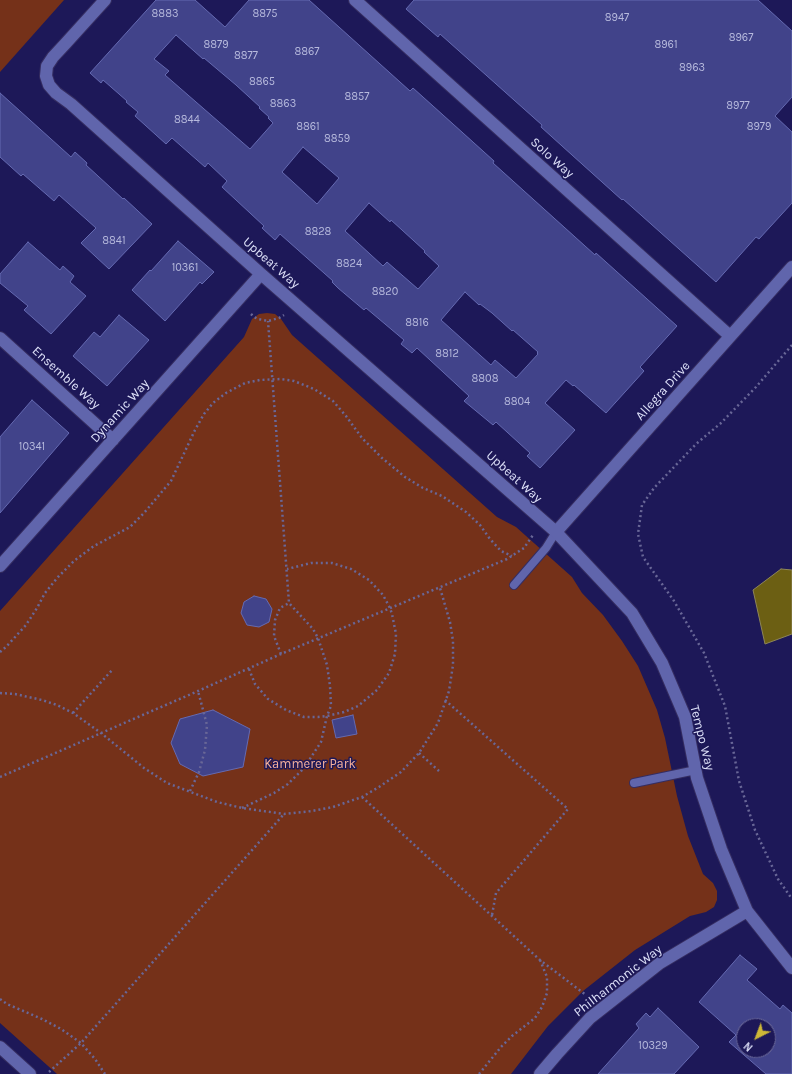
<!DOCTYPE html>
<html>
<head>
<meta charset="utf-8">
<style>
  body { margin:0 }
  #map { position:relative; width:792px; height:1074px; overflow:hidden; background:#1d1858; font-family:Karla,sans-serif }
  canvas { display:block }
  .north { position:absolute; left:736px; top:1018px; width:40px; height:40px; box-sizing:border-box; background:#1d1858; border:1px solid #6a6898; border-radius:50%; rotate:222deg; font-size:11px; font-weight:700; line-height:16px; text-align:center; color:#dee1f9 }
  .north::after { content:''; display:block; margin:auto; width:14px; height:18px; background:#ceb837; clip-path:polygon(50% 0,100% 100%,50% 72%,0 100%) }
</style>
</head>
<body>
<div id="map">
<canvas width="792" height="1074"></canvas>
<div class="north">N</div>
</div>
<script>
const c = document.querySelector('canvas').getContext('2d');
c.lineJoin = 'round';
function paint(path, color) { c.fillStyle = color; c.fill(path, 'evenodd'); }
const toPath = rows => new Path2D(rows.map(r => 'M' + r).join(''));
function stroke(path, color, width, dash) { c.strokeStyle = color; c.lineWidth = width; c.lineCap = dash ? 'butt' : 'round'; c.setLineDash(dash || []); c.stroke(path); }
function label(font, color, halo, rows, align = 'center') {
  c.font = font + ' Karla,sans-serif'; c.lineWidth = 3; c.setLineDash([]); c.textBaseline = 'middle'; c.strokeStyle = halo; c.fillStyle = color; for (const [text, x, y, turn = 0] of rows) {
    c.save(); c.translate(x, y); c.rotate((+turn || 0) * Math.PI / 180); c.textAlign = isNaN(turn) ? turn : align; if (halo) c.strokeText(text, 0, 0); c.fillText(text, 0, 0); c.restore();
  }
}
paint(toPath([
  [0,0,64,0,0,72],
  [267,313,275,314,281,319,292,335,497,517,516,527,572,577,582,593,603,615,622,641,638,666,657,710,665,738,677,796,688,836,703,874,713,883,717,891,717,900,714,907,706,912,690,916,635,950,583,991,548,1026,511,1074,57,1074,0,1023,0,611,244,337,252,319,259,314]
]), '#753119');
const water = toPath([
  [781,569,792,570,792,634,765,644,753,590,781,569]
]);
paint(water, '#6c5f13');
stroke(water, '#8e8658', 1);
const building = toPath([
  [156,0,195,0,225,27,249,0,309,0,410,91,413,88,463,133,494,161,493,163,595,255,596,253,677,326,640,367,644,371,606,413,574,385,573,386,566,380,545,403,575,430,540,468,527,456,530,453,496,422,493,425,464,401,469,396,417,348,412,353,401,344,404,340,366,308,364,310,338,288,332,282,333,281,280,234,275,240,262,228,264,226,222,187,227,181,208,163,205,167,172,138,166,144,135,116,138,112,126,102,127,101,103,80,101,83,90,73,156,0],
  [176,35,203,59,204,58,236,85,260,107,259,108,269,117,268,118,273,123,250,149,165,75,169,71,154,59,176,35],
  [303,147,339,178,317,204,282,172,303,147],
  [369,203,390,222,391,220,402,230,425,251,424,252,439,266,418,289,387,262,383,266,345,231,369,203],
  [465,292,479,305,480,304,492,313,512,331,513,330,538,352,537,353,538,354,516,378,495,360,491,365,441,320,465,292],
  [414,0,758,0,792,31,792,97,775,116,792,132,792,203,759,239,756,237,716,282,623,199,622,200,572,155,541,127,542,125,440,34,438,37,406,9,414,0],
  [0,93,71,157,75,152,87,163,86,165,123,199,124,198,152,224,109,269,81,243,96,228,59,195,54,201,23,174,21,176,0,157,0,93],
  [178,241,214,272,202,284,200,282,165,321,132,290,150,270,151,271,178,241],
  [28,242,60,270,63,266,74,276,70,282,86,296,51,334,24,310,28,306,0,283,0,274,28,242],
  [119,315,149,340,107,386,73,356,94,332,100,337,119,315],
  [32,400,69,433,0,513,0,437,32,400],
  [254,596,266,599,272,609,269,622,259,627,247,625,241,613,244,602,254,596],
  [213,710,250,729,243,767,203,776,180,764,171,743,180,719,213,710],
  [353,715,357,734,336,738,332,720,353,715],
  [740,955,757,969,747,980,780,1009,783,1005,792,1013,792,1074,766,1074,729,1042,736,1035,699,1002,740,955],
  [744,1026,768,1026,768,1050,744,1050,744,1026],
  [658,1008,699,1047,674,1074,598,1074,639,1028,636,1024,646,1013,650,1017,658,1008]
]);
paint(building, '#41438a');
stroke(building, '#656ab1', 1);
const service = toPath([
  [514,585,546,548,556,532],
  [634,783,696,770]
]);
const minor = toPath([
  [105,0,66,43,53,57,47,66,46,76,49,85,56,93,71,104,261,274,556,532,632,613,662,663,685,717,697,778,721,849,747,911,792,968],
  [355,0,730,336],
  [0,338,113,440],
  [556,532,792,267],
  [0,566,261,274],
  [540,1074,557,1054,590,1018,660,963,747,911]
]);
const tertiary = toPath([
  [0,1047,30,1074]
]);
stroke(service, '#352d61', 10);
stroke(minor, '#352d61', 14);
stroke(tertiary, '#352d61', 14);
stroke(toPath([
  [251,314,254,317,258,319,268,321,279,318,284,315],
  [792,345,756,387,721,423,696,444,654,488,642,505,638,534,643,557,674,601,704,653,725,706,739,781,755,830,778,879,792,899],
  [0,652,6,647,26,625,37,608,45,593,58,577,74,561,94,546,130,527,144,513,171,481,195,430,204,414,213,403,226,393,245,383,260,380,280,379,294,381,314,389,333,401,346,416,362,438,382,458,405,477,423,488,442,496,466,512,480,525,490,539,501,551,512,556],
  [281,654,274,636,275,620,280,608,289,603],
  [249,669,255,684,268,699,286,710,304,717,318,717,327,716,344,712,358,706,377,690,389,673,395,654,396,634,392,614,390,608,383,595,369,580,351,569,332,563,311,563,287,569],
  [0,693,15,694,42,700,57,705,73,713,101,733,144,768,167,783,217,802,242,808,284,814,312,811,333,807,362,797,379,787,401,772,419,753,438,723,449,691,453,665,453,641,450,622,440,588],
  [445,700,568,809,496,893,492,915],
  [73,713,113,669],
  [419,753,439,771],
  [0,777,198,691,281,654,507,559,524,548,533,535],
  [190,791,199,772,205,750,207,725,198,691],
  [362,797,540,960,586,995],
  [242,808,274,793,288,784,304,768,321,742,327,716,331,706,330,686,327,665,318,638,313,629,289,603,268,321],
  [0,999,7,1004,42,1019,61,1029,81,1043,95,1059,105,1074],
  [49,1072,81,1043,284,814],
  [479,1074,501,1047,512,1036,535,1018,542,1007,547,993,547,977,540,960]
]), '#696797', 2.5, [2, 3]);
stroke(service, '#6065ac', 8);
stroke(minor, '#6065ac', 12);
stroke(tertiary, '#6065ac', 12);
label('11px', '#b7badd', null, [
  ["8883",165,14],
  ["8875",265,14],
  ["8947",617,18],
  ["8967",741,38],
  ["8879",216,45],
  ["8961",666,45],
  ["8867",307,52],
  ["8877",246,56],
  ["8963",692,68],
  ["8865",262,82],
  ["8857",357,97],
  ["8863",283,104],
  ["8977",738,106],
  ["8844",187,120],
  ["8861",308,127],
  ["8979",759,127],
  ["8859",337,139],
  ["8828",318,232],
  ["8841",114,241],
  ["8824",349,264],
  ["10361",185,268],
  ["8820",385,292],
  ["8816",417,323],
  ["8812",447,354],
  ["8808",485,379],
  ["8804",517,402],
  ["10341",32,447],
  ["10329",653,1046]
]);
label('13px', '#dee1f9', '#1d1858', [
  ["Solo Way",552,158,42],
  ["Upbeat Way",271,263,41],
  ["Ensemble Way",66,378,42],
  ["Allegra Drive",663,391,-48],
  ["Dynamic Way",120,411,-48],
  ["Upbeat Way",514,477,42],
  ["Tempo Way",702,738,76],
  ["Philharmonic Way",618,981,-38]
]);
label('13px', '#f8b29b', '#1d1858', [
  ["Kammerer Park",310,764]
]);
</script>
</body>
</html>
